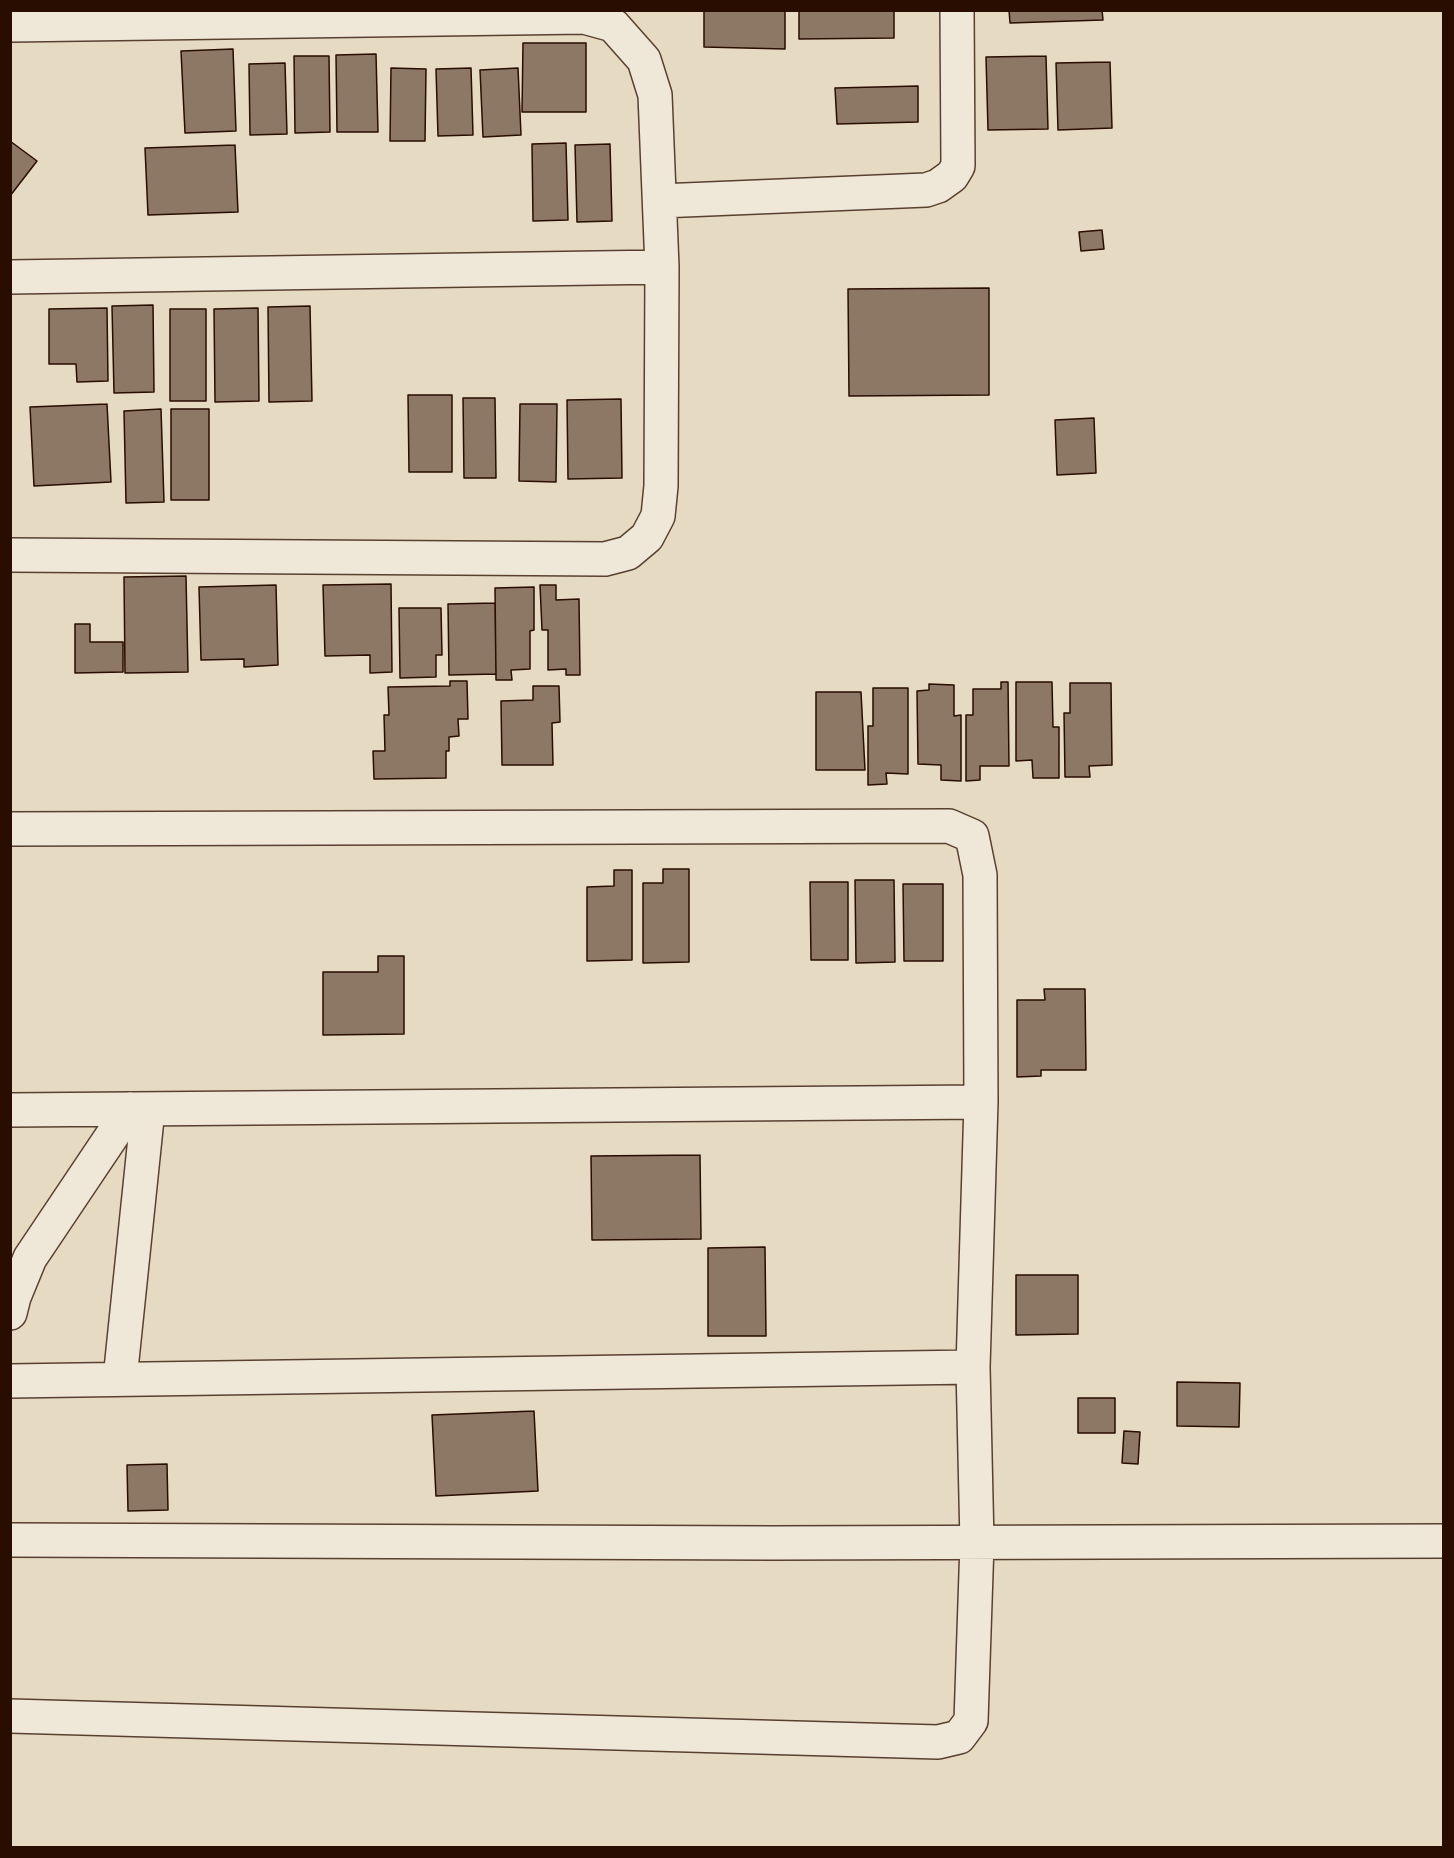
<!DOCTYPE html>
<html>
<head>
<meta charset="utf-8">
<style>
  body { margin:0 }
  #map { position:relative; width:1454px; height:1858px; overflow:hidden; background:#e7dac2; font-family:"IM FELL Double Pica",serif }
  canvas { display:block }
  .frame { position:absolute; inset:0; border:12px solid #290d00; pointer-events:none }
</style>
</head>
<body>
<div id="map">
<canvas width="1454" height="1858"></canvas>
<div class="frame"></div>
</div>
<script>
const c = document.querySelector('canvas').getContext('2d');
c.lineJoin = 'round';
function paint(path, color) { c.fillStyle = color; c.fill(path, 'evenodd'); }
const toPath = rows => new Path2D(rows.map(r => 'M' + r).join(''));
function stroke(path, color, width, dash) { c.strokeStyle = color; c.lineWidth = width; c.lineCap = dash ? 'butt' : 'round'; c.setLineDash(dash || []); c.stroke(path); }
const building = toPath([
  [704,10,785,10,785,49,704,47,704,10],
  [799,10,894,10,894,38,799,39,799,10],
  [1009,10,1102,10,1103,20,1010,23,1009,10],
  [523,43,586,43,586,112,522,112,523,43],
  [233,49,236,131,185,133,181,51,233,49],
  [376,54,378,132,337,132,336,55,376,54],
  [294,56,329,56,330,132,295,133,294,56],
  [1046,56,1048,129,988,130,986,57,1046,56],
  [1110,62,1112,128,1058,130,1056,63,1110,62],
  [285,63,287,134,250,135,249,64,285,63],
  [391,68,426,69,425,141,390,141,391,68],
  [471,68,473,135,438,136,436,69,471,68],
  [518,68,521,135,483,137,480,70,518,68],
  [918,86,918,122,837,124,835,88,918,86],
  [10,141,37,161,10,196,10,141],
  [566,143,568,220,533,221,532,144,566,143],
  [610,144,612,221,577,222,575,145,610,144],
  [235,145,238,212,148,215,145,148,235,145],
  [1102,230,1104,249,1081,251,1079,232,1102,230],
  [989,288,989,395,849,396,848,289,989,288],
  [153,305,154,392,114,393,112,306,153,305],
  [310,306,312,401,269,402,268,307,310,306],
  [107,308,108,381,77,382,76,364,49,364,49,309,107,308],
  [258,308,259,401,215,402,214,309,258,308],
  [170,309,206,309,206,401,170,401,170,309],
  [408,395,452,395,452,472,409,472,408,395],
  [463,398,495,398,496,478,464,478,463,398],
  [621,399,622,478,568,479,567,400,621,399],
  [107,404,111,482,34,486,30,407,107,404],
  [520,404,557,404,556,482,519,481,520,404],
  [161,409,164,502,126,503,124,411,161,409],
  [171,409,209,409,209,500,171,500,171,409],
  [1094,418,1096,473,1057,475,1055,420,1094,418],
  [186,576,188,672,125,673,124,577,186,576],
  [391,584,392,672,370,673,370,655,325,656,323,585,391,584],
  [276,585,278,665,244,667,244,659,201,660,199,587,276,585],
  [540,585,556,585,556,600,579,599,580,675,566,675,566,669,548,670,548,630,542,630,540,585],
  [534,587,534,630,530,631,530,669,511,670,512,680,496,680,495,588,534,587],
  [495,603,496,674,449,675,448,604,495,603],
  [399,608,441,608,442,655,436,655,436,677,400,678,399,608],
  [75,624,90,624,90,642,123,642,123,672,75,673,75,624],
  [450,681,467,681,468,719,458,719,459,736,449,737,449,751,446,751,446,778,374,779,373,751,385,751,384,715,389,715,388,687,450,686,450,681],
  [1001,682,1008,682,1009,766,980,766,980,780,966,781,966,715,973,715,973,689,1001,689,1001,682],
  [1016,682,1052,682,1053,727,1059,727,1059,778,1033,778,1032,760,1016,761,1016,682],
  [1070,683,1111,683,1112,765,1089,766,1090,777,1065,777,1064,713,1070,713,1070,683],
  [929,684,954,685,954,716,961,715,961,781,941,780,941,765,918,764,917,691,929,690,929,684],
  [533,686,559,686,560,722,552,723,553,765,502,765,501,701,533,700,533,686],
  [873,688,908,688,908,774,886,773,887,784,868,785,868,726,873,726,873,688],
  [816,692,861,692,865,770,816,770,816,692],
  [663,869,689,869,689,962,643,963,643,883,663,883,663,869],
  [614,870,632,870,632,960,587,961,587,887,614,886,614,870],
  [855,880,894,880,895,962,856,963,855,880],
  [810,882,848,882,848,960,811,960,810,882],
  [903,884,943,884,943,961,904,961,903,884],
  [378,956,404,956,404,1034,323,1035,323,972,378,972,378,956],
  [1044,989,1085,989,1086,1070,1041,1070,1041,1076,1017,1077,1017,1000,1045,1000,1044,989],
  [700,1155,701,1239,592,1240,591,1156,700,1155],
  [765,1247,766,1336,708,1336,708,1248,765,1247],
  [1016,1275,1078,1275,1078,1334,1016,1335,1016,1275],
  [1177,1382,1240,1383,1239,1427,1177,1426,1177,1382],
  [1078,1398,1115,1398,1115,1433,1078,1433,1078,1398],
  [534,1411,538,1491,436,1496,432,1415,534,1411],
  [1124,1431,1140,1432,1138,1464,1122,1463,1124,1431],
  [167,1464,168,1510,128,1511,127,1465,167,1464]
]);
paint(building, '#8c7865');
stroke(building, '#290d00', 1.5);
const minor = toPath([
  [10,25,584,17,613,25,644,60,655,95,662,267,661,486,658,516,647,537,628,553,605,559,10,555],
  [660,201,926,190,938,186,952,176,958,166,957,10],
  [10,277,662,267],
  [10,829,949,826,972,836,980,875,981,1102,973,1367,977,1543,971,1721,959,1737,938,1742,10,1716],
  [10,1110,981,1102],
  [10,1313,14,1297,30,1258,130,1109],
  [120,1379,148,1109],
  [10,1381,973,1367],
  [10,1540,772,1543,1444,1541]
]);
stroke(minor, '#584030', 36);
stroke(minor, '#efe7d7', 33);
</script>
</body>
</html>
